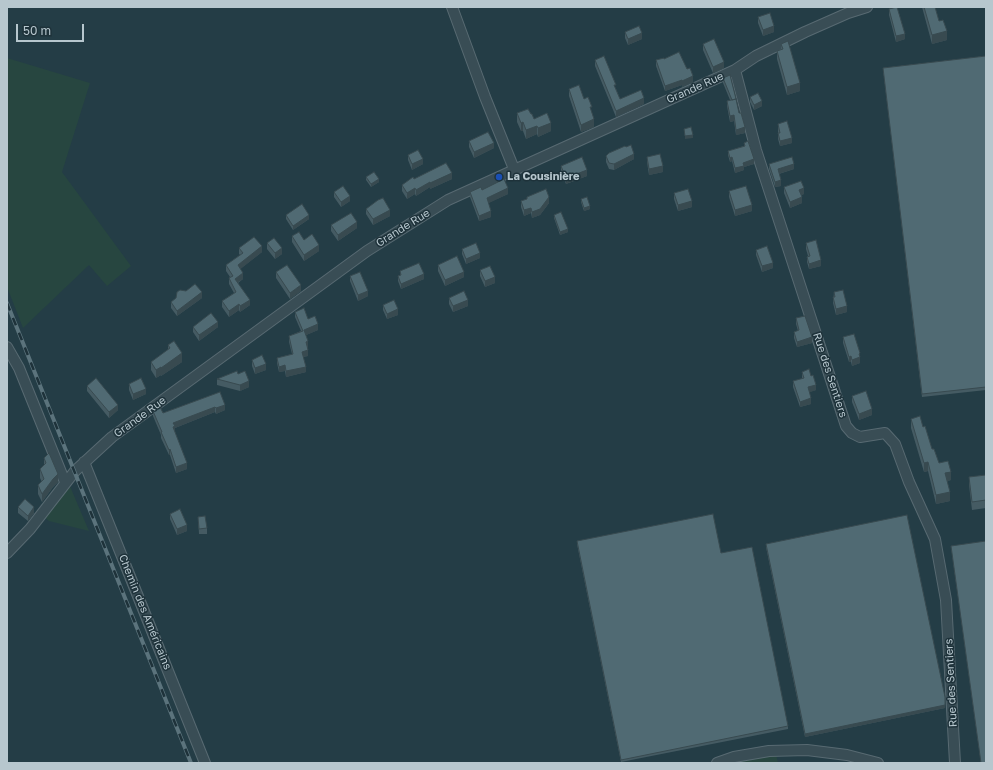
<!DOCTYPE html>
<html>
<head>
<meta charset="utf-8">
<style>
  body { margin:0 }
  #map { position:relative; width:993px; height:770px; overflow:hidden; background:#243d46; font-family:"Golos Text",sans-serif }
  canvas { display:block }
  .frame { position:absolute; inset:0; border:8px solid #b7c7ce; pointer-events:none }
  .scale { position:absolute; left:16px; top:24px; width:68px; height:18px; box-sizing:border-box; border:2px solid #b7c7ce; border-top:0; padding-left:5px; font-size:12px; line-height:14px; white-space:nowrap; color:#b7c7ce; -webkit-text-stroke:3px #1e323a; paint-order:stroke }
</style>
</head>
<body>
<div id="map">
<canvas width="993" height="770"></canvas>
<div class="frame"></div>
<div class="scale">50 m</div>
</div>
<script>
const c = document.querySelector('canvas').getContext('2d');
c.lineJoin = 'round';
function paint(path, color) { c.fillStyle = color; c.fill(path, 'evenodd'); }
const toPath = rows => new Path2D(rows.map(r => 'M' + r).join(''));
function stroke(path, color, width, dash) { c.strokeStyle = color; c.lineWidth = width; c.lineCap = dash ? 'butt' : 'round'; c.setLineDash(dash || []); c.stroke(path); }
function label(font, color, halo, rows, align = 'center') {
  c.font = font + ' "Golos Text",sans-serif'; c.lineWidth = 3; c.setLineDash([]); c.textBaseline = 'middle'; c.strokeStyle = halo; c.fillStyle = color; for (const [text, x, y, turn = 0] of rows) {
    c.save(); c.translate(x, y); c.rotate((+turn || 0) * Math.PI / 180); c.textAlign = isNaN(turn) ? turn : align; if (halo) c.strokeText(text, 0, 0); c.fillText(text, 0, 0); c.restore();
  }
}
paint(toPath([
  [7,58,90,83,62,172,131,266,107,286,89,265,23,328,7,287],
  [69,484,89,531,49,521,44,517],
  [776,754,778,763,734,763,753,757]
]), '#274640');
const street = toPath([
  [452,7,485,97,514,169],
  [735,70,756,150,846,426,852,433,860,437,885,433,895,444,909,482,935,539,946,600,955,763],
  [7,347,19,368,65,482],
  [84,462,205,763],
  [7,553,30,529,75,471,112,437,367,251,448,200,735,70,756,56,805,32,848,13,867,7],
  [717,763,734,757,769,751,807,750,847,755,878,763]
]);
stroke(street, '#586a72', 12);
stroke(street, '#394d55', 10);
const rail = toPath([
  [7,303,191,763]
]);
stroke(rail, '#5b737c', 4);
stroke(rail, '#1e323a', 2.5, [8]);
paint(toPath([
  [922,7,935,7,939,21,947,40,932,44],
  [889,9,905,39,896,42,889,15],
  [758,17,774,32,763,36,758,23],
  [625,32,642,39,628,45,625,38],
  [703,44,724,68,713,73,703,50],
  [781,44,800,91,787,95,777,59,777,51,781,49],
  [986,56,986,390,922,397,883,68],
  [664,59,693,82,682,87,682,85,665,91,656,66,656,60],
  [595,60,616,89,620,99,644,104,616,117,595,66],
  [723,78,739,113,745,133,736,135,734,121,730,122,727,106,727,101,730,100,723,83],
  [569,89,584,99,592,114,594,127,581,132,569,96],
  [750,97,762,106,754,110,750,102],
  [517,113,531,114,534,119,551,131,538,137,537,134,526,139,523,131,521,131,517,122],
  [778,124,792,143,780,146,778,139],
  [469,141,494,148,474,158,469,147],
  [744,143,754,164,744,167,744,170,735,173,732,161,730,162,728,155,728,151,744,146],
  [408,155,423,164,412,170,408,160],
  [606,156,634,159,614,170,609,169,606,162],
  [647,157,663,172,649,175,647,162],
  [769,164,794,169,779,174,781,186,775,187,769,169],
  [561,166,587,176,566,184,561,172],
  [366,177,379,182,371,187,366,180],
  [414,179,452,179,430,189,430,187,416,196,415,194,407,199,402,191,402,185],
  [784,187,804,194,801,195,802,203,790,208,784,193],
  [482,190,508,194,488,203,491,217,479,221,470,197,470,192],
  [729,191,752,211,735,216,729,197],
  [334,192,350,201,341,207,334,197],
  [674,193,692,207,678,211,674,199],
  [527,197,549,203,540,215,532,218,531,213,524,216,521,207,521,201,527,199],
  [581,199,590,209,584,211,581,202],
  [366,209,390,216,373,225,366,214],
  [286,215,309,219,293,230,286,219],
  [554,215,568,232,560,235,554,218],
  [331,225,357,228,338,241,331,231],
  [292,236,304,240,319,251,304,261,292,242],
  [267,243,282,254,275,259,267,249],
  [806,243,821,266,809,269,807,262,807,257,808,256,806,249],
  [239,248,262,252,240,269,243,279,238,283,250,305,240,312,239,310,229,317,222,307,222,301,234,293,229,284,229,278,230,277,226,271,226,265,240,255,239,254],
  [462,249,480,258,466,264,462,254],
  [756,250,773,268,762,272,756,255],
  [438,265,464,277,445,286,438,271],
  [480,270,495,283,485,287,480,276],
  [400,271,424,279,401,289,398,281,398,276,400,275],
  [276,272,301,291,290,299,276,278],
  [350,276,368,296,358,301,350,281],
  [834,292,847,312,836,315,833,303],
  [202,298,177,316,171,308,171,302],
  [449,298,468,306,453,312,449,304],
  [383,305,398,315,387,319,383,310],
  [295,312,308,319,318,330,306,335,308,346,307,347,308,356,303,357,306,372,286,377,285,371,279,372,277,363,277,358,292,354,289,342,289,336,301,331,295,317],
  [796,318,812,343,797,347,794,338,794,332,798,331,796,324],
  [193,327,218,327,199,341,193,332],
  [843,337,860,353,860,363,852,366,851,362,849,362,843,343],
  [168,345,182,362,161,376,161,375,156,378,151,370,151,362,168,350],
  [252,360,266,370,255,374,252,366],
  [802,372,816,390,809,392,811,404,800,407,793,387,793,381,802,379],
  [238,374,249,387,240,391,217,385,217,379],
  [129,384,146,394,133,400,129,390],
  [87,386,118,410,109,418,87,391],
  [220,392,225,410,216,414,215,412,175,428,175,432,187,469,176,473,170,455,169,455,161,438,161,435,153,416,153,411,163,413],
  [852,396,872,415,859,420,852,402],
  [911,419,923,427,932,449,939,463,951,480,947,481,950,501,936,504,928,471,924,472,911,428],
  [44,458,58,482,53,487,42,502,38,494,38,485,42,482,40,478,40,469,44,465],
  [986,475,986,508,972,510,969,485,969,477],
  [18,507,34,513,28,521,18,513],
  [170,514,187,531,177,535,170,519],
  [198,517,207,528,207,534,199,534],
  [577,541,721,553,788,726,788,729,621,762,577,544],
  [766,544,945,708,805,737,766,547],
  [951,546,986,763,981,763]
]), '#455b63');
paint(toPath([
  [774,26,774,32,763,36,763,30],
  [947,31,947,40,932,44,932,35],
  [642,33,642,39,628,45,628,39],
  [905,34,905,39,896,42,896,36],
  [724,62,724,68,713,73,713,67],
  [693,76,693,82,682,87,682,81],
  [682,80,682,85,665,91,665,86],
  [800,83,800,91,787,95,787,87],
  [644,98,644,104,616,117,616,111],
  [762,101,762,106,754,110,754,105],
  [734,115,734,121,730,122,730,116],
  [594,119,594,127,581,132,581,125],
  [523,122,523,131,521,131,521,123],
  [551,123,551,131,538,137,538,128],
  [537,126,537,134,526,139,526,130],
  [745,127,745,133,736,135,736,130],
  [693,135,693,138,685,139,685,136],
  [792,138,792,143,780,146,780,141],
  [494,143,494,148,474,158,474,152],
  [634,154,634,159,614,170,614,164],
  [732,157,732,161,730,162,730,158],
  [423,159,423,164,412,170,412,164],
  [754,159,754,164,744,167,744,170,735,173,735,168,743,163],
  [794,164,794,169,778,174,778,169],
  [663,166,663,172,649,175,649,169],
  [587,170,587,176,566,184,566,178],
  [452,173,452,179,430,189,430,183],
  [379,179,379,182,371,187,371,184],
  [781,180,781,186,775,187,775,182],
  [430,182,430,187,416,196,416,190],
  [415,188,415,194,407,199,407,193],
  [508,188,508,194,487,204,487,198],
  [804,188,804,194,799,196,799,190],
  [350,196,350,201,341,207,341,202],
  [549,197,549,203,540,215,532,218,532,212],
  [802,197,802,203,790,208,790,202],
  [692,201,692,207,678,211,678,205],
  [752,205,752,211,735,216,735,210],
  [590,206,590,209,584,211,584,208],
  [531,208,531,213,524,216,524,210],
  [390,210,390,216,373,225,373,219],
  [491,211,491,217,479,221,479,216],
  [309,215,309,219,293,230,293,226],
  [357,222,357,228,338,241,338,235],
  [568,229,568,232,560,235,560,232],
  [319,245,319,251,304,261,304,255],
  [262,246,262,252,238,271,238,265],
  [282,248,282,254,275,259,275,253],
  [480,253,480,258,466,264,466,259],
  [821,260,821,266,809,269,809,264],
  [773,263,773,268,762,272,762,266],
  [464,272,464,277,445,286,445,280],
  [243,273,243,279,235,284,235,279],
  [424,274,424,279,401,289,401,284],
  [495,277,495,283,485,287,485,281],
  [301,285,301,291,290,299,290,293],
  [368,291,368,296,358,301,358,295],
  [202,292,202,298,177,316,177,311],
  [250,300,250,305,240,312,240,306],
  [468,300,468,306,453,312,453,306],
  [239,304,239,310,229,317,229,311],
  [847,306,847,312,836,315,836,309],
  [398,309,398,315,387,319,387,314],
  [218,322,218,327,199,341,199,335],
  [318,324,318,330,304,336,304,330],
  [812,337,812,343,797,347,797,342],
  [308,341,308,346,306,348,306,342],
  [308,350,308,356,302,357,302,352],
  [182,353,182,362,161,376,161,368],
  [860,353,860,363,852,366,852,360,859,354],
  [851,356,851,362,849,362,849,357],
  [266,364,266,370,255,374,255,368],
  [285,365,285,371,279,372,279,367],
  [161,367,161,375,156,378,156,370],
  [306,367,306,372,286,377,286,371],
  [249,381,249,387,240,391,240,385],
  [816,385,816,390,808,393,808,387],
  [146,389,146,394,133,400,133,394],
  [811,398,811,404,800,407,800,402],
  [118,405,118,410,109,418,109,412],
  [225,405,225,410,216,414,216,408],
  [215,407,215,412,175,428,175,432,173,433,173,423],
  [872,409,872,415,859,420,859,414],
  [170,449,170,455,169,455,169,450],
  [928,462,928,471,924,472,924,463],
  [187,463,187,469,176,473,176,467],
  [951,472,951,480,945,482,945,473],
  [58,474,58,482,53,487,42,502,42,494,53,479],
  [950,492,950,501,936,504,936,495],
  [34,507,34,513,28,521,28,516],
  [187,525,187,531,177,535,177,529],
  [945,705,945,708,805,737,805,734]
]), '#384a50');
const building = toPath([
  [897,7,905,34,896,36,889,9,897,7],
  [924,7,935,7,939,21,943,20,947,31,932,35,924,7],
  [770,13,774,26,763,30,758,17,770,13],
  [639,26,642,33,628,39,625,32,639,26],
  [714,39,724,62,713,67,703,44,714,39],
  [788,41,800,83,787,87,777,51,783,49,781,44,788,41],
  [679,52,687,69,690,68,693,76,682,81,682,80,665,86,656,60,664,58,664,59,679,52],
  [604,56,616,85,614,85,620,99,641,90,644,98,616,111,595,60,604,56],
  [986,56,986,387,922,394,883,68,986,56],
  [730,75,736,99,732,100,723,78,730,75],
  [579,85,584,99,588,97,592,107,590,107,594,119,581,125,569,89,579,85],
  [758,93,762,101,754,105,750,97,758,93],
  [736,99,739,113,741,113,745,127,736,130,734,115,730,116,727,101,736,99],
  [528,109,531,114,532,114,534,119,547,113,551,123,538,128,537,126,526,130,523,122,521,123,517,113,528,109],
  [787,121,792,138,780,141,778,133,780,133,778,124,787,121],
  [691,127,693,135,685,136,684,129,691,127],
  [488,132,494,143,474,152,469,141,488,132],
  [748,141,754,159,743,163,744,166,735,168,732,157,730,158,728,151,745,146,744,143,748,141],
  [631,145,634,154,614,164,609,163,606,156,609,153,625,146,626,147,631,145],
  [418,150,423,159,412,164,408,155,418,150],
  [660,154,663,166,649,169,647,157,660,154],
  [582,157,587,170,566,178,561,166,582,157],
  [792,157,794,164,778,169,781,180,775,182,769,164,792,157],
  [446,163,452,173,430,183,430,182,416,190,415,188,407,193,402,185,413,177,414,179,446,163],
  [374,172,379,179,371,184,366,177,374,172],
  [504,179,508,188,487,198,491,211,479,216,470,192,481,187,482,190,504,179],
  [801,181,804,188,799,190,802,197,790,202,784,187,801,181],
  [343,186,350,196,341,202,334,192,343,186],
  [746,186,752,205,735,210,729,191,746,186],
  [546,189,549,197,540,209,532,212,531,208,524,210,521,201,527,199,527,197,546,189],
  [688,189,692,201,678,205,674,193,688,189],
  [587,197,590,206,584,208,581,199,587,197],
  [383,198,390,210,373,219,366,209,378,200,383,198],
  [302,204,309,215,293,226,286,215,302,204],
  [561,212,568,229,560,232,554,215,561,212],
  [351,213,357,222,338,235,331,225,351,213],
  [299,232,304,240,312,234,319,245,304,255,292,236,299,232],
  [254,237,262,246,238,265,243,273,235,279,250,300,240,306,239,304,229,311,222,301,236,292,229,278,233,276,226,265,243,253,239,248,254,237],
  [274,238,282,248,275,253,267,243,274,238],
  [816,240,821,260,809,264,807,257,810,256,806,243,816,240],
  [476,243,480,253,466,259,462,249,476,243],
  [767,246,773,263,762,266,756,250,767,246],
  [457,256,464,272,445,280,438,265,457,256],
  [419,263,424,274,401,284,398,276,401,275,400,271,419,263],
  [287,265,301,285,290,293,276,272,287,265],
  [490,266,495,277,485,281,480,270,490,266],
  [360,272,368,291,358,295,350,276,360,272],
  [195,284,202,292,177,311,171,302,176,298,177,292,180,290,186,291,195,284],
  [843,290,847,306,836,309,833,297,835,297,834,292,843,290],
  [464,291,468,300,453,306,449,298,464,291],
  [394,300,398,309,387,314,383,305,394,300],
  [304,308,308,319,315,316,318,324,304,330,308,341,306,342,308,350,302,352,306,367,286,371,285,365,279,367,277,358,293,354,289,336,303,331,295,312,304,308],
  [211,313,218,322,199,335,193,327,211,313],
  [805,316,812,337,797,342,794,332,799,330,796,318,805,316],
  [854,334,860,353,859,354,860,357,852,360,851,356,849,357,843,337,854,334],
  [174,341,182,353,161,368,161,367,156,370,151,362,170,348,168,345,174,341],
  [262,355,266,364,255,368,252,360,262,355],
  [809,369,811,376,813,375,816,385,808,387,811,398,800,402,793,381,804,378,802,372,809,369],
  [237,371,238,374,245,371,249,381,240,385,217,379,237,371],
  [96,378,118,405,109,412,87,386,96,378],
  [141,378,146,389,133,394,129,384,141,378],
  [866,391,872,409,859,414,852,396,866,391],
  [220,392,225,405,216,408,215,407,173,423,175,426,173,427,187,463,176,467,170,449,169,450,161,432,162,432,153,411,160,407,163,413,220,392],
  [920,416,923,427,925,426,932,449,934,449,939,463,948,461,951,472,945,473,950,492,936,495,928,462,924,463,911,419,920,416],
  [49,453,58,474,53,479,42,494,38,485,44,479,40,469,46,463,44,458,49,453],
  [986,475,986,500,972,502,969,477,986,475],
  [25,499,34,507,28,516,18,507,25,499],
  [180,509,187,525,177,529,170,514,180,509],
  [713,514,721,553,752,547,788,726,621,760,577,541,713,514],
  [907,515,945,697,945,705,805,734,766,544,907,515],
  [205,516,207,528,199,529,198,517,205,516],
  [986,541,986,763,981,763,951,546,986,541]
]);
paint(building, '#506a73');
stroke(building, '#384a50', 1);
for (const [x, y, r, color] of [
  [499,177,4,"#1a4fb4"]
]) { const dot = new Path2D(); dot.arc(x, y, r, 0, 2 * Math.PI); c.fillStyle = color; c.fill(dot); stroke(dot, '#1e323a', 1.5); }
label('11px', '#b7c7ce', '#1e323a', [
  ["Grande Rue",695,88,-24],
  ["Grande Rue",403,228,-32],
  ["Rue des Sentiers",830,375,72],
  ["Grande Rue",140,417,-36],
  ["Chemin des Américains",145,612,68],
  ["Rue des Sentiers",951,683,-93]
]);
label('bold 11px', '#b7c7ce', '#1e323a', [
  ["La Cousinière",507,177]
], 'left');
</script>
</body>
</html>
